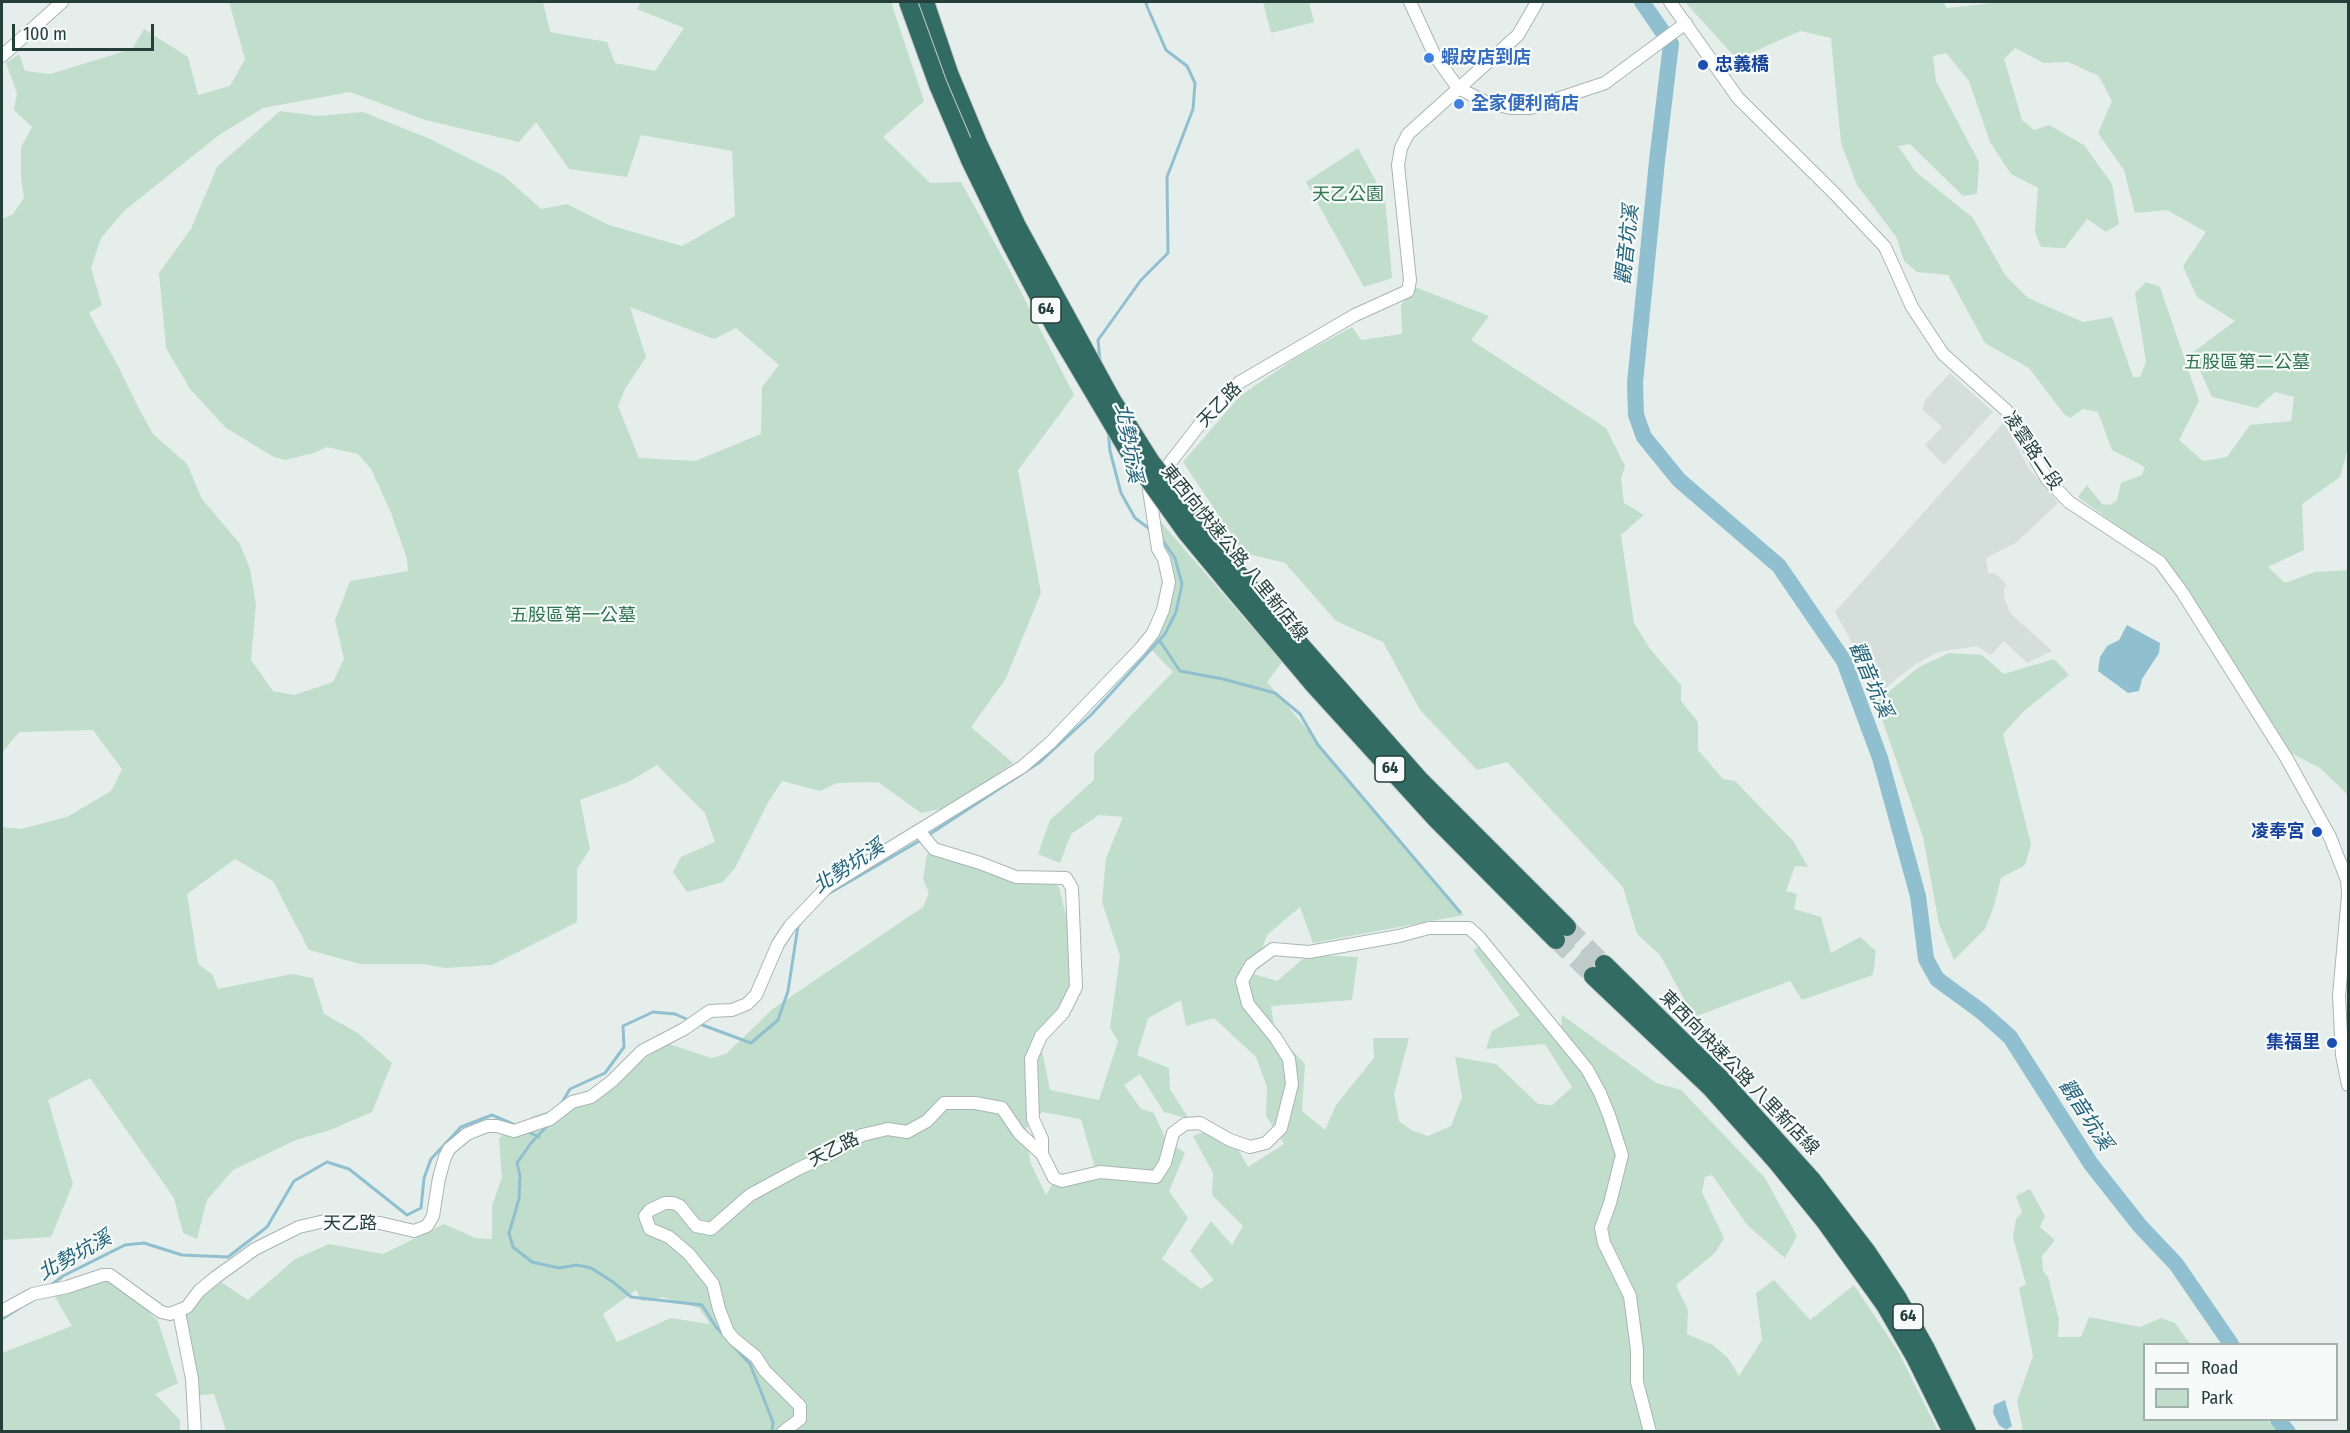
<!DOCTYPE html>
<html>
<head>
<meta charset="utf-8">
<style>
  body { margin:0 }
  #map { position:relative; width:2350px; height:1433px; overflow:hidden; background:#e6eeeb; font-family:"Fira Sans Condensed",sans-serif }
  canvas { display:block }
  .frame { position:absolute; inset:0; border:3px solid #253f3b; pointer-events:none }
  .legend { position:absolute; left:2143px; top:1343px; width:195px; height:78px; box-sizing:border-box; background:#f6faf9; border:2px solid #a2afad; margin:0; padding:8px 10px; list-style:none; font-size:18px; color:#253f3b }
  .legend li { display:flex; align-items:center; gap:12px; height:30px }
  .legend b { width:30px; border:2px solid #a2afad }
  .scale { position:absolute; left:12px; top:24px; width:142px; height:27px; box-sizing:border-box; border:3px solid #253f3b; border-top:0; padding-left:8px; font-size:18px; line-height:21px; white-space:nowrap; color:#253f3b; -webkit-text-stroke:4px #f6faf9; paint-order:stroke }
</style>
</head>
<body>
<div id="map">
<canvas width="2350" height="1433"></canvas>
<div class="frame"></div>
<ul class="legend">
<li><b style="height:8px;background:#fff"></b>Road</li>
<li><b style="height:16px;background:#c0decb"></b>Park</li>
</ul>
<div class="scale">100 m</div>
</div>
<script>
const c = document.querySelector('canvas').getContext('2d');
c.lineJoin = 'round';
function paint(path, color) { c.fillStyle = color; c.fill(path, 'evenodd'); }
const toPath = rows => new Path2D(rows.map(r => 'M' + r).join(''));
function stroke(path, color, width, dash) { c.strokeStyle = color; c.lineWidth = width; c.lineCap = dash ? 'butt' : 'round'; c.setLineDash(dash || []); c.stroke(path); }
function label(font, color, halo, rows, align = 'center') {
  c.font = font + ' "Fira Sans Condensed","Noto Sans TC",sans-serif'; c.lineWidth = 4.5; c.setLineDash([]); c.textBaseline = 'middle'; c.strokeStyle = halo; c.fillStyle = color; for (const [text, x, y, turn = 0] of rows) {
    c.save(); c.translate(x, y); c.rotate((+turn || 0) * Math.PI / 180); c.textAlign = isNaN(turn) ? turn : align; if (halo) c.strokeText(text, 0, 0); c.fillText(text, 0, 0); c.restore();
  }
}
paint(toPath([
  [1950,373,1993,412,1944,465,1925,445,1942,427,1922,409,1926,399],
  [2004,422,2028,467,2058,503,2017,542,1986,558,1988,573,1995,573,2007,585,2004,589,2004,597,2010,613,2052,651,2027,663,2004,641,1991,655,1977,646,1938,652,1918,663,1897,678,1875,699,1861,659,1835,612]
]), '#d4deda');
paint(toPath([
  [229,2,543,2,550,32,607,42,615,63,655,71,684,28,637,9,641,2,891,2,924,101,883,137,930,183,961,182,1007,265,1074,395,1018,470,1041,593,1005,680,971,727,1013,763,950,807,921,813,878,782,837,783,820,791,782,781,769,801,735,868,723,882,687,892,673,872,681,857,715,842,705,813,657,765,630,781,580,800,590,849,577,869,577,922,492,965,446,968,423,964,360,964,309,950,273,881,235,859,187,894,198,964,212,974,218,989,292,974,313,978,324,1014,358,1033,392,1063,372,1112,330,1130,296,1140,233,1170,207,1200,197,1239,183,1233,174,1198,90,1078,48,1100,73,1184,51,1237,2,1240,2,827,21,829,67,817,111,791,122,769,93,730,19,732,2,753,2,217,4,218,13,214,24,198,21,179,21,147,32,127,14,110,17,93,6,63,19,54,25,71,50,74,132,49,144,29,188,57,198,95,230,86,245,59],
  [350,92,425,120,519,142,536,122,569,169,627,177,641,135,732,151,735,216,682,246,609,225,567,204,541,209,504,176,430,139,363,112,318,116,280,111,217,167,191,229,159,273,166,348,190,389,226,428,274,457,285,460,314,453,327,447,358,454,371,469,390,510,407,559,408,571,350,581,335,620,344,659,333,682,294,695,273,691,251,660,256,604,250,569,240,544,202,499,187,464,153,434,138,407,118,366,89,313,102,305,91,268,101,238,124,211,219,135,263,108],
  [630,307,714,339,736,328,779,365,762,387,761,434,695,461,639,458,618,406,625,389,646,357],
  [1263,2,1309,2,1314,22,1271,33],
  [1685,2,1943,2,1947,8,1993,3,1994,2,2348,2,2348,448,2340,477,2302,504,2304,550,2268,567,2285,583,2315,572,2348,570,2348,795,2320,768,2289,752,2170,565,2078,497,2087,485,2102,504,2110,505,2117,500,2121,483,2142,475,2145,467,2112,450,2098,412,2083,409,2070,418,2064,414,2029,368,1985,343,1948,275,1917,272,1904,261,1897,238,1857,185,1841,143,1831,38,1800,31,1749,54,1733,55],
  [2015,48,2044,63,2068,62,2099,76,2112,101,2098,133,2124,170,2135,213,2167,210,2206,232,2183,266,2197,297,2235,321,2192,353,2212,397,2257,408,2275,392,2294,397,2291,421,2250,425,2227,457,2203,461,2179,440,2199,401,2160,287,2146,282,2135,293,2146,362,2140,377,2133,377,2112,317,2083,322,2028,298,2005,275,1973,218,1916,172,1898,146,1910,144,1963,196,1977,194,1979,162,1936,81,1933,56,1946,53,1969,81,1990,142,2011,174,2038,188,2035,232,2041,247,2065,248,2087,219,2106,232,2119,224,2112,184,2084,145,2049,125,2034,130,2022,120,2004,59],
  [1358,148,1385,198,1392,278,1364,287,1306,182],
  [1415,287,1489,316,1471,340,1606,428,1625,466,1621,479,1624,503,1644,515,1621,535,1634,623,1650,649,1681,685,1681,701,1698,722,1698,750,1723,779,1735,781,1794,842,1808,867,1795,866,1786,891,1797,894,1794,909,1821,917,1831,953,1860,937,1876,951,1873,975,1802,1000,1790,981,1694,1017,1660,955,1637,934,1623,887,1507,762,1477,770,1420,710,1383,642,1336,621,1285,563,1244,553,1183,462,1240,396,1297,357,1352,327,1361,340,1402,334,1401,305],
  [1160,521,1282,662,1267,682,1464,915,1313,943,1300,907,1267,935,1253,974,1277,981,1308,955,1358,957,1352,1000,1271,1006,1275,1033,1305,1064,1302,1111,1325,1130,1336,1105,1374,1058,1373,1038,1409,1038,1394,1094,1399,1121,1411,1130,1428,1136,1451,1126,1462,1097,1455,1057,1496,1064,1538,1104,1552,1105,1572,1087,1545,1044,1486,1049,1492,1031,1520,1015,1473,950,1483,944,1560,1044,1562,1015,1656,1083,1681,1090,1765,1178,1797,1236,1785,1258,1748,1226,1712,1175,1705,1177,1702,1192,1724,1238,1715,1253,1676,1285,1688,1310,1687,1334,1713,1345,1728,1358,1739,1376,1762,1340,1756,1293,1774,1280,1810,1320,1854,1285,1898,1351,1938,1431,226,1431,214,1394,190,1396,176,1319,218,1280,248,1300,295,1259,329,1244,383,1254,444,1224,475,1238,492,1239,492,1206,502,1177,499,1138,533,1116,590,1098,666,1043,711,1058,726,1054,774,1008,923,907,929,893,923,879,927,854,952,856,993,873,1041,872,1059,887,1076,958,1069,998,1040,1040,1050,1090,1099,1100,1118,1041,1110,1028,1120,956,1102,902,1106,858,1123,817,1099,815,1071,834,1060,863,1038,854,1050,820,1094,780,1094,754,1173,672,1148,646,1171,594,1153,543],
  [1181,1000,1186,1026,1214,1018,1256,1057,1267,1087,1266,1116,1284,1144,1248,1167,1230,1134,1217,1127,1193,1136,1213,1173,1212,1195,1243,1226,1232,1245,1211,1221,1190,1251,1214,1280,1201,1289,1162,1259,1188,1218,1169,1191,1185,1153,1165,1138,1154,1113,1141,1109,1124,1085,1140,1074,1164,1112,1189,1119,1170,1089,1169,1068,1137,1055,1148,1018],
  [1042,1112,1081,1119,1095,1168,1056,1178,1046,1195,1031,1164,1024,1131],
  [636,1290,642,1301,662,1297,699,1308,710,1324,671,1318,617,1342,603,1314],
  [1949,653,1982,655,2004,674,2054,659,2069,675,2025,710,2003,734,2031,844,2025,865,2001,878,1994,906,1985,929,1954,960,1939,924,1923,837,1876,702,1919,667],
  [2030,1189,2045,1216,2040,1227,2055,1240,2042,1256,2043,1271,2048,1277,2059,1319,2058,1337,2081,1337,2089,1317,2140,1327,2161,1318,2175,1323,2190,1344,2144,1344,2144,1420,2267,1420,2277,1431,2023,1431,2017,1401,2033,1356,2019,1288,2026,1284,2013,1237,2016,1219,2022,1212,2016,1196],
  [105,1270,158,1321,178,1383,155,1394,180,1420,180,1431,2,1432,2,1353,72,1326,55,1297]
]), '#c0decb');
paint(toPath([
  [2127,625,2160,643,2159,653,2142,679,2139,691,2128,693,2098,671,2100,657,2107,646,2119,640],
  [2005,1400,2012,1426,2006,1430,1999,1425,1993,1413,1994,1405]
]), '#90c0d0');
stroke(toPath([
  [1100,361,1098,340,1141,280,1168,253,1167,177,1193,109,1195,83,1187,66,1166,50,1146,4,1147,2],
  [1108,430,1110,451,1121,493,1135,518,1151,530],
  [1160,641,1180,671,1223,679,1275,693,1300,714,1318,745,1460,912],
  [927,836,1040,762,1092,714,1165,634,1176,612,1182,584,1175,558,1161,538],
  [828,894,921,840],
  [697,1023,751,1043,778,1020,788,991,798,926,803,920],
  [561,1104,570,1089,605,1073,624,1047,623,1026,653,1012,675,1014,691,1021],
  [550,1123,531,1143,517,1163,520,1176,519,1199,509,1233,513,1247,532,1262,559,1268,577,1265,591,1268,613,1282,631,1297,702,1305,716,1327,750,1364,773,1422,772,1432],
  [526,1131,539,1137],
  [50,1286,63,1276,125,1245,144,1243,182,1255,228,1257,267,1227,294,1181,327,1162,349,1169,407,1215,421,1208,424,1178,431,1159,461,1127,492,1115,515,1125],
  [2,1319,21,1307]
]), '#90c0d0', 3);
stroke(toPath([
  [1642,2,1671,44,1657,161,1635,383,1636,415,1644,437,1679,480,1779,566,1844,661,1880,758,1918,896,1926,959,1937,979,1982,1012,2010,1037,2091,1164,2140,1226,2176,1264,2231,1344],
  [2278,1420,2288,1432]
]), '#90c0d0', 16);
stroke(toPath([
  [1567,927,1604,964],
  [1556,940,1593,976]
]), '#bfcbc8', 18, [18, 9]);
const minor = toPath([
  [1410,2,1435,56,1458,88,1488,103,1511,108,1530,108,1605,83,1686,23],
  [1670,2,1738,98,1836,195,1885,247,1912,307,1943,354,2007,411,2047,479,2069,502,2160,562,2182,592,2287,759,2330,837,2347,880,2348,892],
  [2,56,62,2],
  [2348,895,2339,996,2342,1055,2348,1085],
  [1042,1154,1054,1178,1062,1181,1100,1172,1156,1177,1165,1163,1173,1133,1185,1124,1200,1123,1230,1140,1250,1147,1266,1143,1281,1128,1292,1084,1289,1059,1275,1037,1248,1004,1242,981,1251,965,1273,949,1309,952,1399,936,1429,928,1469,928,1479,937,1587,1069,1600,1093,1609,1115,1622,1155,1610,1203,1601,1228,1604,1243,1630,1296,1637,1350,1637,1382,1650,1432],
  [2,1311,33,1294,67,1287,103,1275,110,1275,161,1312,170,1314,187,1307,199,1291,216,1277,255,1249,299,1227,329,1220,380,1223,414,1231,427,1226,433,1216,439,1178,445,1157,449,1149,467,1134,487,1126,497,1126,514,1131,550,1119,572,1102,591,1097,612,1081,642,1051,684,1029,710,1011,732,1010,747,1004,756,995,778,944,790,926,827,887,1022,767,1050,743,1140,649,1153,633,1163,610,1169,582,1164,559,1158,549,1149,490,1200,424,1230,390,1240,382,1355,315,1408,291,1410,280,1398,165,1401,148,1408,134,1518,35,1537,2],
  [179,1312,192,1379,195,1432],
  [783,1432,800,1419,800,1406,765,1371,756,1357,734,1339,728,1332,719,1309,713,1284,689,1254,669,1237,650,1229,645,1216,650,1210,665,1203,673,1203,680,1206,696,1226,711,1229,750,1195,798,1169,830,1154,862,1135,888,1129,907,1132,927,1121,944,1103,975,1103,1002,1108,1019,1133,1042,1154,1042,1139,1033,1119,1031,1059,1041,1036,1063,1013,1076,987,1072,888,1066,878,1016,877,980,863,934,849,920,832]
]);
const highway = toPath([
  [925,2,949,73,978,143],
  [1245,582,1419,779,1567,927],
  [1234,590,1314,685,1436,819,1556,940],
  [1604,964,1721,1079,1812,1180,1867,1252,1897,1297,1926,1349,1967,1432],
  [1593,976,1711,1088,1776,1161,1824,1220,1885,1305,1915,1357,1952,1432]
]);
stroke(minor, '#a8b6b3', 14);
stroke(highway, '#c2c9c8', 20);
stroke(minor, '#fff', 12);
stroke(highway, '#326b64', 18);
const highwayBridge = toPath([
  [908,2,938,85,970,160,1011,244,1055,327,1129,452,1186,532,1234,590],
  [978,143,1017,226,1112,400,1151,462,1245,582]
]);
stroke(highwayBridge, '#c2c9c8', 20, []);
stroke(highwayBridge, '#326b64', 18);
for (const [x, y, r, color] of [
  [1429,58,6,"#3f7fe0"],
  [1703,65,6,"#1a4fb4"],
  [1459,104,6,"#3f7fe0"],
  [2317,832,6,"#1a4fb4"],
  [2332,1043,6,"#1a4fb4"]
]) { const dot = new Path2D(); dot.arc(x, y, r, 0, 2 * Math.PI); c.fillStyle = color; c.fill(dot); stroke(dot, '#f6faf9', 2); }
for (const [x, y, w] of [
  [1046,310,30],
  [1390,769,30],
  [1908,1317,30]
]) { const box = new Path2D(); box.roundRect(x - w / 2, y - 13, w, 26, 4.5); c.fillStyle = '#f6faf9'; c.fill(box); stroke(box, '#253f3b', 1.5); }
label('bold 16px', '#253f3b', null, [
  ["64",1046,310],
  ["64",1390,769],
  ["64",1908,1317]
]);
label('bold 18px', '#366cbe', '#f6faf9', [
  ["蝦皮店到店",1441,58],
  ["全家便利商店",1471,104]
], 'left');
label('bold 18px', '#164399', '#f6faf9', [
  ["忠義橋",1715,65,"left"],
  ["凌奉宮",2305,832],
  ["集福里",2320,1043]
], 'right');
label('18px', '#307551', '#f6faf9', [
  ["天乙公園",1348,195],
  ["五股區第二公墓",2247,363],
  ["五股區第一公墓",573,616]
]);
label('18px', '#253f3b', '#f6faf9', [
  ["天乙路",1220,405,-46],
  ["凌雲路二段",2032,451,56],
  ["東西向快速公路 八里新店線",1234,553,51],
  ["東西向快速公路 八里新店線",1739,1073,46],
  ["天乙路",834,1150,-27],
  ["天乙路",350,1224]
]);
label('italic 20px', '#21627a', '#f6faf9', [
  ["觀音坑溪",1628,245,-84],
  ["北勢坑溪",1128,443,80],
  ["觀音坑溪",1870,680,67],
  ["北勢坑溪",849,867,-33],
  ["觀音坑溪",2085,1115,57],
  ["北勢坑溪",75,1256,-29]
]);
</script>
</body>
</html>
